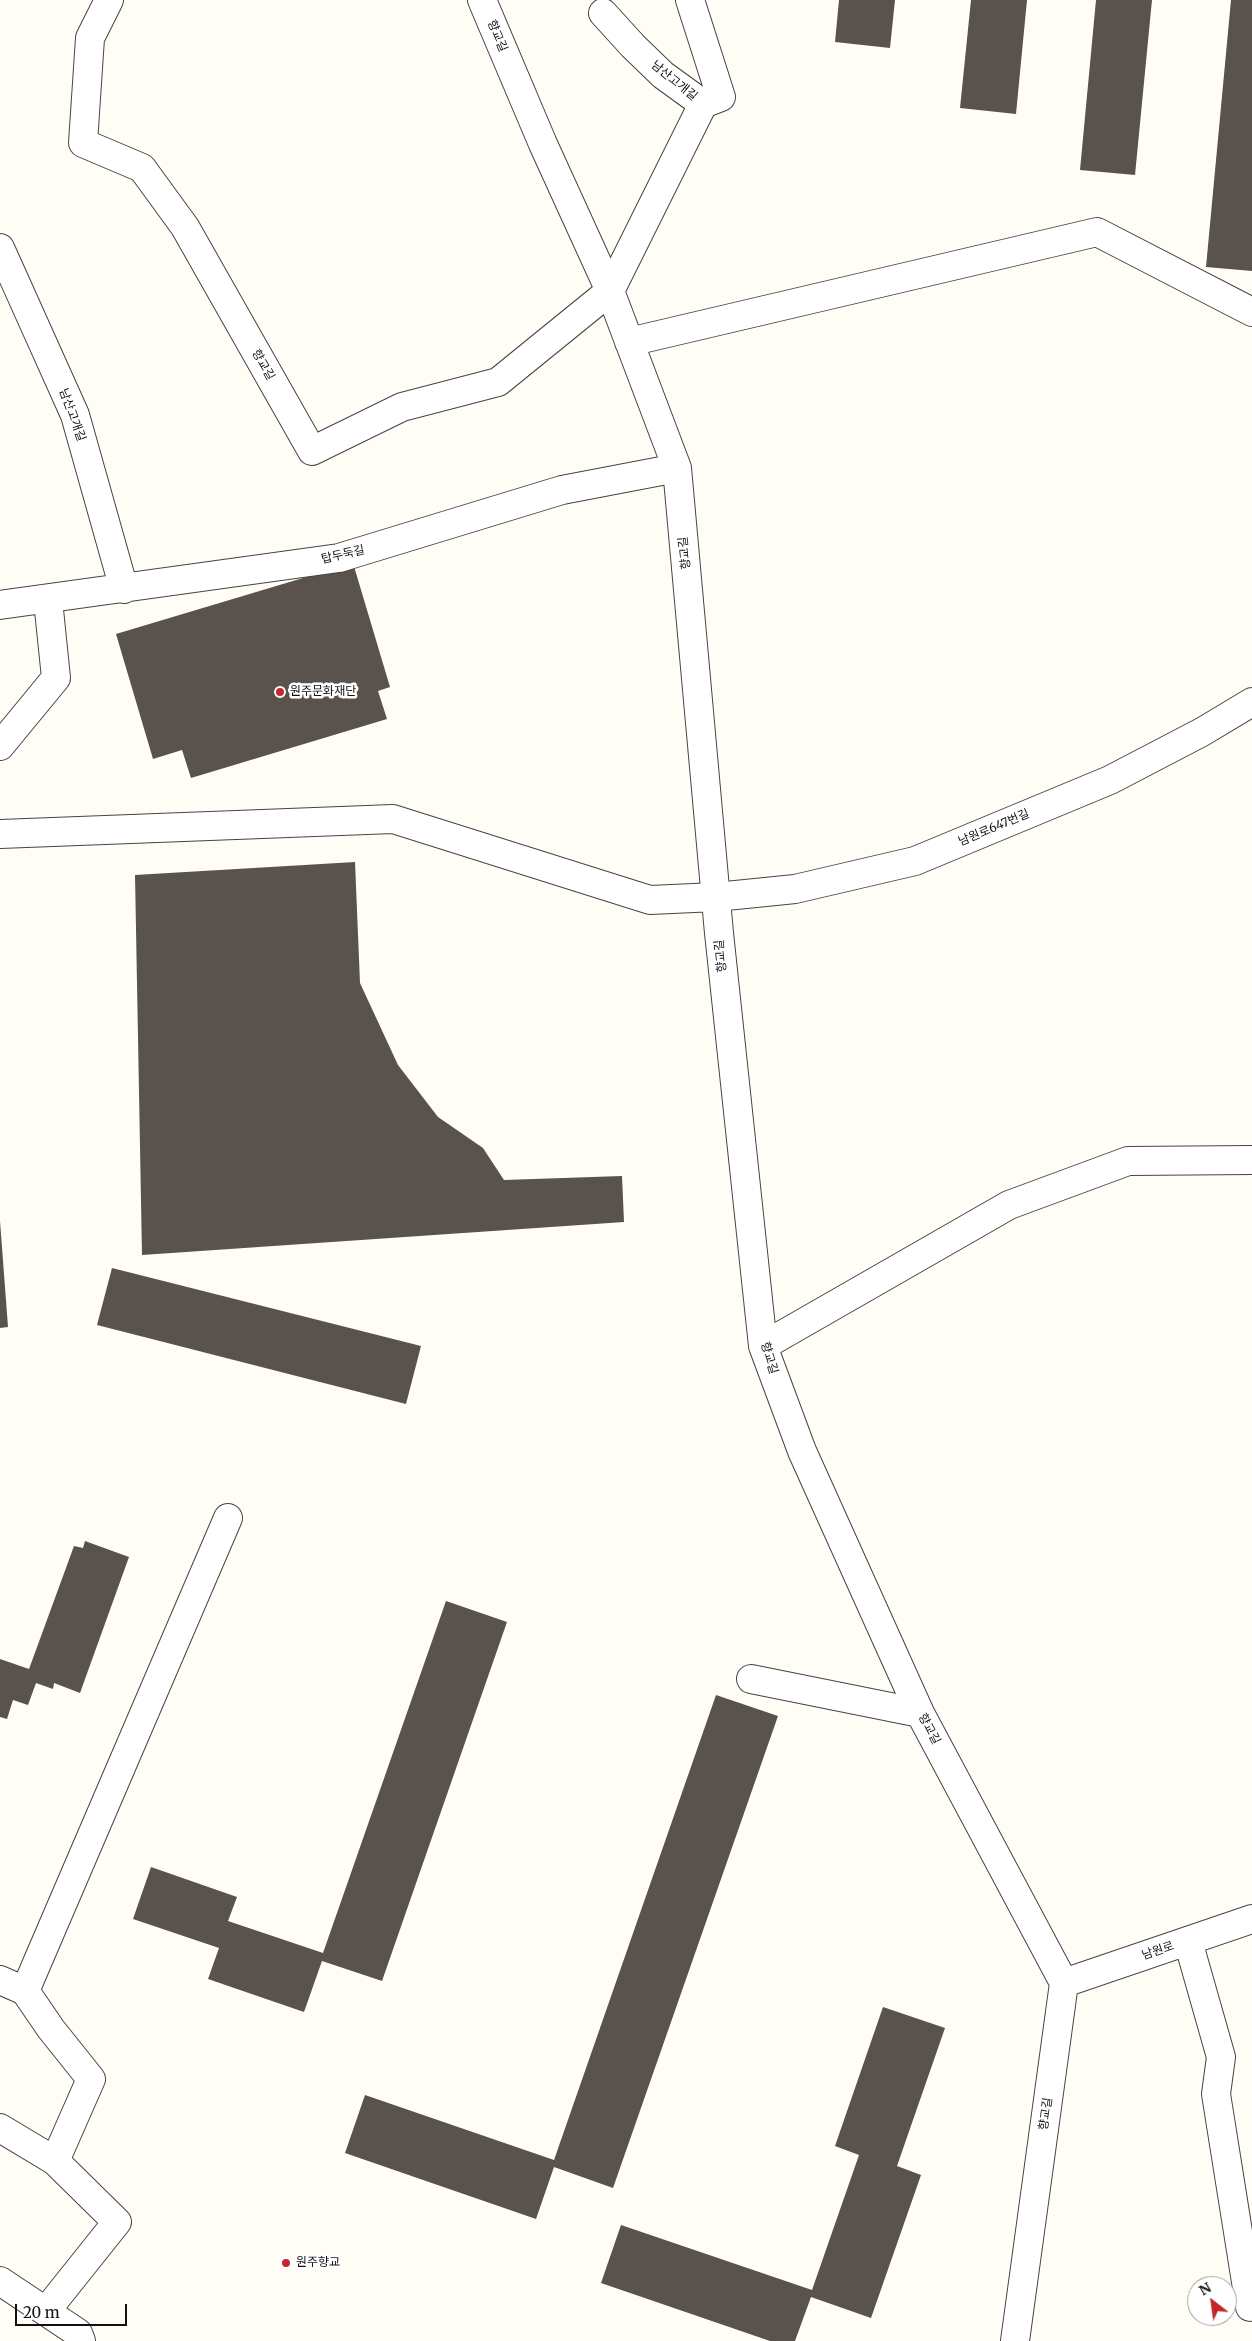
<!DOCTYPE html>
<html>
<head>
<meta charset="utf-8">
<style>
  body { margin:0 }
  #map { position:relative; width:1252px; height:2341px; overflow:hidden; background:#fffdf5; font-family:Merriweather,serif }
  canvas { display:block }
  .north { position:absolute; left:1187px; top:2276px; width:50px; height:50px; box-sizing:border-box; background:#fff; border:1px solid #a0a0a0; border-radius:50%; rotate:330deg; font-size:14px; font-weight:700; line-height:20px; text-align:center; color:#111 }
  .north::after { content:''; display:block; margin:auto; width:18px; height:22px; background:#c4262e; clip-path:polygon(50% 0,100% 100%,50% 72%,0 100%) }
  .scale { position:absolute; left:15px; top:2304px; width:112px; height:22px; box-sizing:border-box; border:2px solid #111; border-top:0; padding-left:6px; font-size:15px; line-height:18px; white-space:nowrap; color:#111; -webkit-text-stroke:4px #fff; paint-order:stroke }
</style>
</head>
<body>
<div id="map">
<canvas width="1252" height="2341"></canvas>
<div class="north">N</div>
<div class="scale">20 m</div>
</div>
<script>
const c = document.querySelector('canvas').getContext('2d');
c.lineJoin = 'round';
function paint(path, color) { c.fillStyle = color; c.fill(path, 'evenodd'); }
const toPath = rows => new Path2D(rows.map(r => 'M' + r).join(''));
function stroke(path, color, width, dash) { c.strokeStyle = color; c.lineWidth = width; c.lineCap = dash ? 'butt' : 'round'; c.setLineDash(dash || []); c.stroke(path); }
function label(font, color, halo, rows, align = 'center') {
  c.font = font + ' Merriweather,"Noto Sans KR",serif'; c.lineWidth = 5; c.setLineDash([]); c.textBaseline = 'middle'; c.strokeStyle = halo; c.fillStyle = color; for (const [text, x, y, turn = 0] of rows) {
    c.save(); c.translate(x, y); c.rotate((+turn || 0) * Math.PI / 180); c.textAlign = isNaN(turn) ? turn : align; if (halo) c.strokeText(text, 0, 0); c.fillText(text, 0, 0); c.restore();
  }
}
paint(toPath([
  [839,0,895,0,890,48,835,42],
  [971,0,1027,0,1016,114,960,108],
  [1096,0,1152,0,1135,175,1080,170],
  [1231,0,1252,0,1252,271,1206,267],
  [353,563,390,687,378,691,387,719,191,778,182,750,153,759,116,634],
  [355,862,360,983,398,1065,438,1117,483,1148,504,1180,622,1176,624,1222,142,1255,135,875],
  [0,1221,8,1327,0,1328],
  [112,1268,421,1346,406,1404,97,1325],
  [85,1541,129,1557,80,1693,54,1683,53,1689,36,1683,28,1705,13,1700,7,1719,0,1717,0,1659,29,1669,74,1546,83,1548],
  [446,1601,507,1622,382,1981,322,1961,304,2012,208,1979,219,1948,133,1919,151,1867,237,1897,228,1921,323,1953],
  [716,1695,778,1716,613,2188,554,2167,536,2219,345,2153,365,2095,554,2160],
  [883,2007,945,2028,897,2166,921,2175,871,2318,811,2297,795,2341,770,2341,601,2283,621,2225,812,2290,859,2155,835,2146]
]), '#5a524d');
const minor = toPath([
  [109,0,90,38,83,143,142,168,185,227,312,451,402,407,498,382,610,291,703,104],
  [482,0,543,144,610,291,677,468,719,933,763,1346,802,1451,920,1713,1064,1983,1015,2341],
  [690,0,721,97,703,104],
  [603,13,633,46,663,75,703,104],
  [0,248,75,415,124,589],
  [629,342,1097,232,1252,312],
  [0,605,339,558,562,490,677,468],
  [0,746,56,678,48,600],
  [0,834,393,819,650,900,716,897,795,889,915,861,1110,780,1202,732,1252,702],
  [763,1346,1009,1205,1128,1161,1252,1160],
  [751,1679,920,1713],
  [1188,1941,1221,2057,1216,2094,1250,2307],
  [0,1980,25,1991],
  [1064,1983,1252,1919],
  [0,2128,55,2161],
  [0,2281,78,2333,81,2341],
  [46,2311,117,2222,55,2161,91,2079,51,2029,25,1991,228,1518]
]);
stroke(minor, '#444', 30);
stroke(minor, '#fff', 28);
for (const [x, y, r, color] of [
  [280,692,5,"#c4262e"],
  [286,2263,5,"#c4262e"]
]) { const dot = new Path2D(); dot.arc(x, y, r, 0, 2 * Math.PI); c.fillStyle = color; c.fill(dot); stroke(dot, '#fff', 2); }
label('12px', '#111', '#fff', [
  ["향교길",497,36,67],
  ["남산고개길",674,81,39],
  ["향교길",263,365,60],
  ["남산고개길",72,415,70],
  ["향교길",685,553,-96],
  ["탑두둑길",343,555,-13],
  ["남원로647번길",994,828,-23],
  ["향교길",721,956,-96],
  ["향교길",769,1358,73],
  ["향교길",929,1729,62],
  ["남원로",1158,1951,-19],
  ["향교길",1046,2114,-82]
]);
label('12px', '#111', '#fff', [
  ["원주문화재단",290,692],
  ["원주향교",296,2263]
], 'left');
</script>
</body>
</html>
